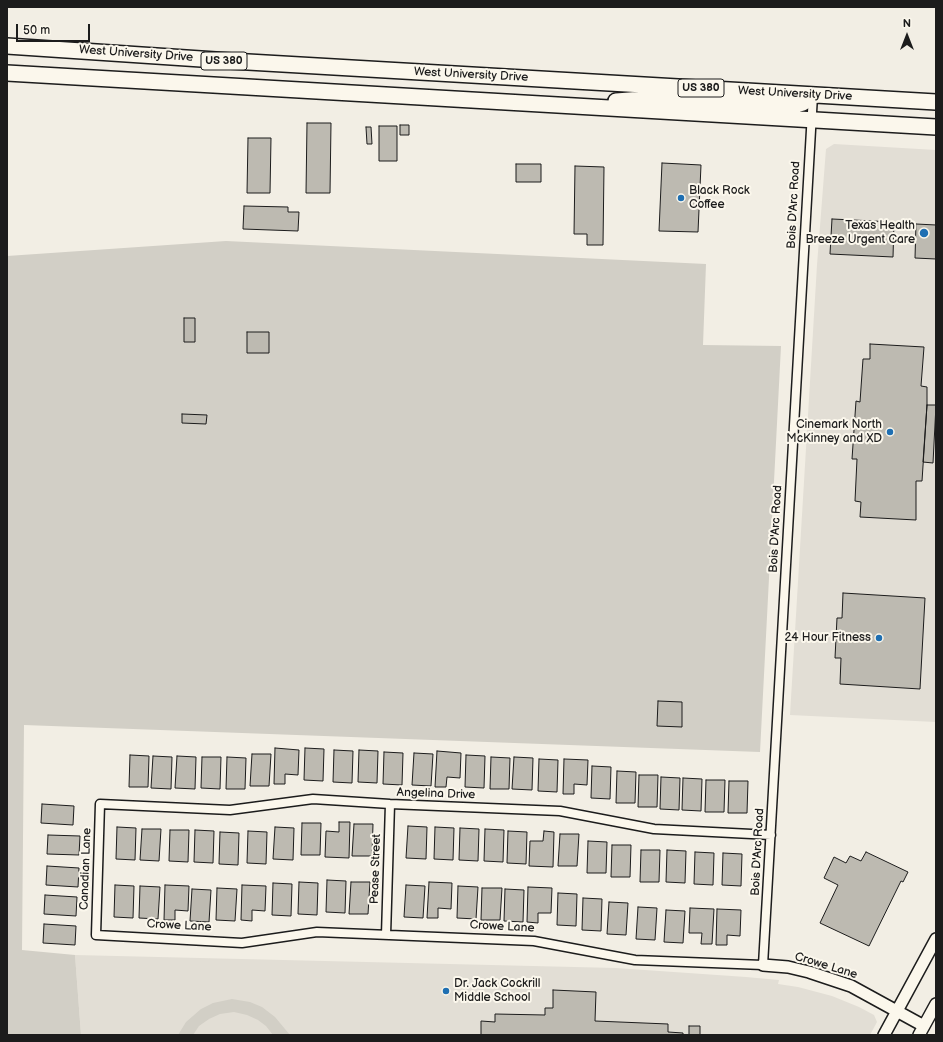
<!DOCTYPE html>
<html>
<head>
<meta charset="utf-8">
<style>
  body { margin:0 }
  #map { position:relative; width:943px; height:1042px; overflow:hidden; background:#f2eee4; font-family:"Balsamiq Sans",sans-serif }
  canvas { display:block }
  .frame { position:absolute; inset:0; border:8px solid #1c1c1c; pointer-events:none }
  .north { position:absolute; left:887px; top:16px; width:40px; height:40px; -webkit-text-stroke:3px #fbf7ec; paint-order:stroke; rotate:0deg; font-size:11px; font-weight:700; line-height:16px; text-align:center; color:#1c1c1c }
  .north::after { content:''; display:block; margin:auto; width:14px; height:18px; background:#1c1c1c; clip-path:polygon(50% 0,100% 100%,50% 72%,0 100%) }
  .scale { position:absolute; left:16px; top:24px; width:74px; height:18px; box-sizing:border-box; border:2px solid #1c1c1c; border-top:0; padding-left:5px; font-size:12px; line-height:14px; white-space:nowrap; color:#1c1c1c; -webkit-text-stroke:3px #fbf7ec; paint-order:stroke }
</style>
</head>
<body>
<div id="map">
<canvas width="943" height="1042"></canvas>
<div class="frame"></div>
<div class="north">N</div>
<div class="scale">50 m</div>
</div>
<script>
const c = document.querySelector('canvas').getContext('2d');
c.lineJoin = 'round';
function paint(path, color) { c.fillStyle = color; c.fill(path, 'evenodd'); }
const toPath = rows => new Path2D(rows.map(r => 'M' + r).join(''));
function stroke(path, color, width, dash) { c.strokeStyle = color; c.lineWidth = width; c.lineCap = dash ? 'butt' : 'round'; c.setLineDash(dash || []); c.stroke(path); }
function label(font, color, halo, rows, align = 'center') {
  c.font = font + ' "Balsamiq Sans",sans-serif'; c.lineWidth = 4; c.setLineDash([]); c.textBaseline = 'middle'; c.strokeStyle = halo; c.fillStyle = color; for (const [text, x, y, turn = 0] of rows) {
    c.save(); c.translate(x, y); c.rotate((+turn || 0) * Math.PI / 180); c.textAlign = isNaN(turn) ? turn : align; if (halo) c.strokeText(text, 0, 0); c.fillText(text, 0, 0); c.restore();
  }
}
paint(toPath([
  [834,144,936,150,936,722,790,715,817,265,826,149],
  [75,955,616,968,746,977,779,980,778,984,798,987,832,996,859,1007,874,1015,877,1022,870,1035,81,1035]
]), '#e2ded5');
paint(toPath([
  [226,241,706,264,703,345,781,346,760,752,24,725,22,950,75,955,81,1035,7,1035,7,256],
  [232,999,250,1002,262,1007,275,1017,290,1035,273,1035,266,1026,258,1020,247,1015,234,1012,220,1014,209,1019,199,1026,193,1035,178,1035,186,1022,201,1009,213,1003]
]), '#d2cfc6');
const building = toPath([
  [307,123,331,123,330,193,306,193,307,123],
  [400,125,409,125,409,135,400,135,400,125],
  [379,126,397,126,397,161,379,161,379,126],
  [366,127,371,127,372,144,367,144,366,127],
  [248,138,271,138,270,193,247,193,248,138],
  [662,163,701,165,698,232,659,231,662,163],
  [516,164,541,164,541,182,516,182,516,164],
  [575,166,604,167,603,245,587,245,587,234,574,234,575,166],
  [244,206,288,207,288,212,299,212,298,231,243,229,244,206],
  [832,219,894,222,893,257,830,254,832,219],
  [916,224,936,225,936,259,915,258,916,224],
  [184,318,195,318,195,342,184,342,184,318],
  [247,332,269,332,269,353,247,353,247,332],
  [870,344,924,347,921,386,927,387,927,405,922,481,916,481,916,520,860,517,861,502,855,501,857,459,852,459,856,401,860,402,863,359,870,359,870,344],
  [927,405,936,405,933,463,923,462,927,405],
  [182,414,207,415,206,424,182,423,182,414],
  [843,593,925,598,920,689,840,684,841,658,835,658,837,618,842,618,843,593],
  [658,701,682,702,682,727,657,726,658,701],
  [275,748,299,750,298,775,285,774,285,784,274,784,275,748],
  [305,748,324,749,323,781,304,780,305,748],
  [334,750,353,751,352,783,333,782,334,750],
  [359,750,378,751,377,783,358,782,359,750],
  [437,751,461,753,460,778,447,777,446,787,435,787,437,751],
  [384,752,403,753,402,785,383,784,384,752],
  [414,753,433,754,431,786,412,785,414,753],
  [252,754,271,754,269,786,250,786,252,754],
  [130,755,149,756,148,787,129,787,130,755],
  [466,755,485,756,484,788,465,787,466,755],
  [153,756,172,757,171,789,151,788,153,756],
  [177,756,196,757,195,789,175,788,177,756],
  [202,757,221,757,220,789,201,788,202,757],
  [227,757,246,758,245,789,226,789,227,757],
  [491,757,510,758,509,789,490,789,491,757],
  [514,757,533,758,532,790,512,789,514,757],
  [539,759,558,760,557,792,538,791,539,759],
  [564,759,588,760,587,785,574,784,574,794,563,794,564,759],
  [592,766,611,767,610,799,591,798,592,766],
  [617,771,636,772,635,803,616,803,617,771],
  [639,775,658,775,657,807,638,807,639,775],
  [661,777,680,778,679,810,660,809,661,777],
  [683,778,702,779,701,811,682,810,683,778],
  [706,780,725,780,724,812,705,812,706,780],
  [729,781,748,781,747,813,728,813,729,781],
  [42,804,74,806,73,825,41,823,42,804],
  [339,822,350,822,349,858,325,857,326,831,339,832,339,822],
  [302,823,321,823,320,855,301,855,302,823],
  [354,824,373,824,372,856,352,856,354,824],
  [408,826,427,827,426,859,406,858,408,826],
  [117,827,136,828,135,860,116,859,117,827],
  [275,827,294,828,293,860,273,859,275,827],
  [435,827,454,828,453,860,434,859,435,827],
  [460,828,479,829,478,861,459,860,460,828],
  [142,829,161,829,159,861,140,860,142,829],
  [485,829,504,830,503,862,484,861,485,829],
  [170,830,189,830,188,862,169,861,170,830],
  [195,830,214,831,213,863,194,862,195,830],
  [248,831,267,832,266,864,247,863,248,831],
  [508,831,527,832,526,864,507,863,508,831],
  [544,831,554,832,553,867,529,866,530,841,543,841,544,831],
  [220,832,239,833,238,865,219,864,220,832],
  [560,834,579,834,577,866,558,866,560,834],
  [48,835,80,836,79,855,47,854,48,835],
  [588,841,607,842,606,873,587,873,588,841],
  [612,845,631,845,630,877,611,877,612,845],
  [641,850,660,850,659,882,640,882,641,850],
  [667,850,686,851,685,883,666,882,667,850],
  [695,852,714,853,713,885,694,884,695,852],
  [866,852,908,872,903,882,901,881,869,946,820,923,838,885,824,878,834,857,846,863,850,856,861,861,866,852],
  [723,853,742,854,741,886,722,885,723,853],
  [47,866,79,868,78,887,46,885,47,866],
  [327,880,346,881,345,913,326,912,327,880],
  [299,882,318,883,317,915,298,914,299,882],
  [351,882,370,882,368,914,349,914,351,882],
  [429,882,452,883,451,909,438,908,438,918,427,918,429,882],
  [273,883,292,884,291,916,272,915,273,883],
  [115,885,134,886,133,918,114,917,115,885],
  [165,885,189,886,188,911,175,910,175,920,164,920,165,885],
  [242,885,266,886,265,911,252,910,252,921,241,920,242,885],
  [406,885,425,886,423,918,404,917,406,885],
  [140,886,160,887,158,919,139,918,140,886],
  [458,886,478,887,476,919,457,918,458,886],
  [528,887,552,888,551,913,538,913,538,923,527,922,528,887],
  [217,888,237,889,235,921,216,920,217,888],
  [482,888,502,888,500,920,481,920,482,888],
  [192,889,211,890,209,922,190,921,192,889],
  [505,889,524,890,523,922,504,921,505,889],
  [558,893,577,894,576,926,557,925,558,893],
  [45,895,77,897,76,916,44,914,45,895],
  [583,898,602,899,601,931,582,930,583,898],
  [609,902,628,903,626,935,607,934,609,902],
  [638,907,657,908,655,940,636,939,638,907],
  [690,908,714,909,712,944,701,944,702,933,689,933,690,908],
  [717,909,741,910,740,936,727,935,727,945,716,945,717,909],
  [666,910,685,911,683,943,664,942,666,910],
  [44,924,76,926,75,945,43,943,44,924],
  [553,990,596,992,595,1021,668,1024,668,1032,683,1033,683,1035,481,1035,481,1021,495,1022,495,1014,545,1015,545,1008,553,1008,553,990],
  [689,1026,700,1026,700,1035,689,1035,689,1026]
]);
paint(building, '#bdbab1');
stroke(building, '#1c1c1c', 1);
const street = toPath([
  [771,835,654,829,560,811,390,804,313,799,230,810,100,804,96,935,242,943,317,932,534,941,635,960,763,965,813,95],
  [386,935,390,804]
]);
const secondary = toPath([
  [763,965,788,967,809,972,851,986,924,1026],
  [884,1035,936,939],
  [919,1035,936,1004]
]);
const highway = toPath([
  [7,46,231,61,936,102],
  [7,73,936,127],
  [616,101,643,99,792,106,803,103,813,95]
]);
stroke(street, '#1c1c1c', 11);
stroke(secondary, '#1c1c1c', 14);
stroke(highway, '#1c1c1c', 18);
stroke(street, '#fbf7ec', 8);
stroke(secondary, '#fbf7ec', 11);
stroke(highway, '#fbf7ec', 15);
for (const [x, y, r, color] of [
  [681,198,4,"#1f6fb2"],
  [924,233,5,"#1f6fb2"],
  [890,432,4,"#1f6fb2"],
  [879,638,4,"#1f6fb2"],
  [446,991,4,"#1f6fb2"]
]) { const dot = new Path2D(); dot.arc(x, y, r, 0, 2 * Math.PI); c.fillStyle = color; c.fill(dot); stroke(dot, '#fbf7ec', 1.5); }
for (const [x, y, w] of [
  [224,61,46],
  [701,88,46]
]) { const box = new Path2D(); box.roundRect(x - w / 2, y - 9, w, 18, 3); c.fillStyle = '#fbf7ec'; c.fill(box); stroke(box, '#1c1c1c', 1); }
label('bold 11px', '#1c1c1c', null, [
  ["US 380",224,61],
  ["US 380",701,88]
]);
label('12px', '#1c1c1c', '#fbf7ec', [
  ["West University Drive",136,54,4],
  ["West University Drive",471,75,3],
  ["West University Drive",795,94,3],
  ["Bois D'Arc Road",794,205,-87],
  ["Bois D'Arc Road",776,529,-87],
  ["Angelina Drive",436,794,2],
  ["Bois D'Arc Road",758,852,-87],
  ["Canadian Lane",86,869,-88],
  ["Pease Street",376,869,-88],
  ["Crowe Lane",179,926,3],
  ["Crowe Lane",502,927,3],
  ["Crowe Lane",826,966,17]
]);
label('12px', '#1c1c1c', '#fbf7ec', [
  ["Black Rock",689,191,"left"],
  ["Coffee",689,205,"left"],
  ["Texas Health",915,226],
  ["Breeze Urgent Care",915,240],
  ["Cinemark North",882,425],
  ["McKinney and XD",882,439],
  ["24 Hour Fitness",871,638],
  ["Dr. Jack Cockrill",454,984,"left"],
  ["Middle School",454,998,"left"]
], 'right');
</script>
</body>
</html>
